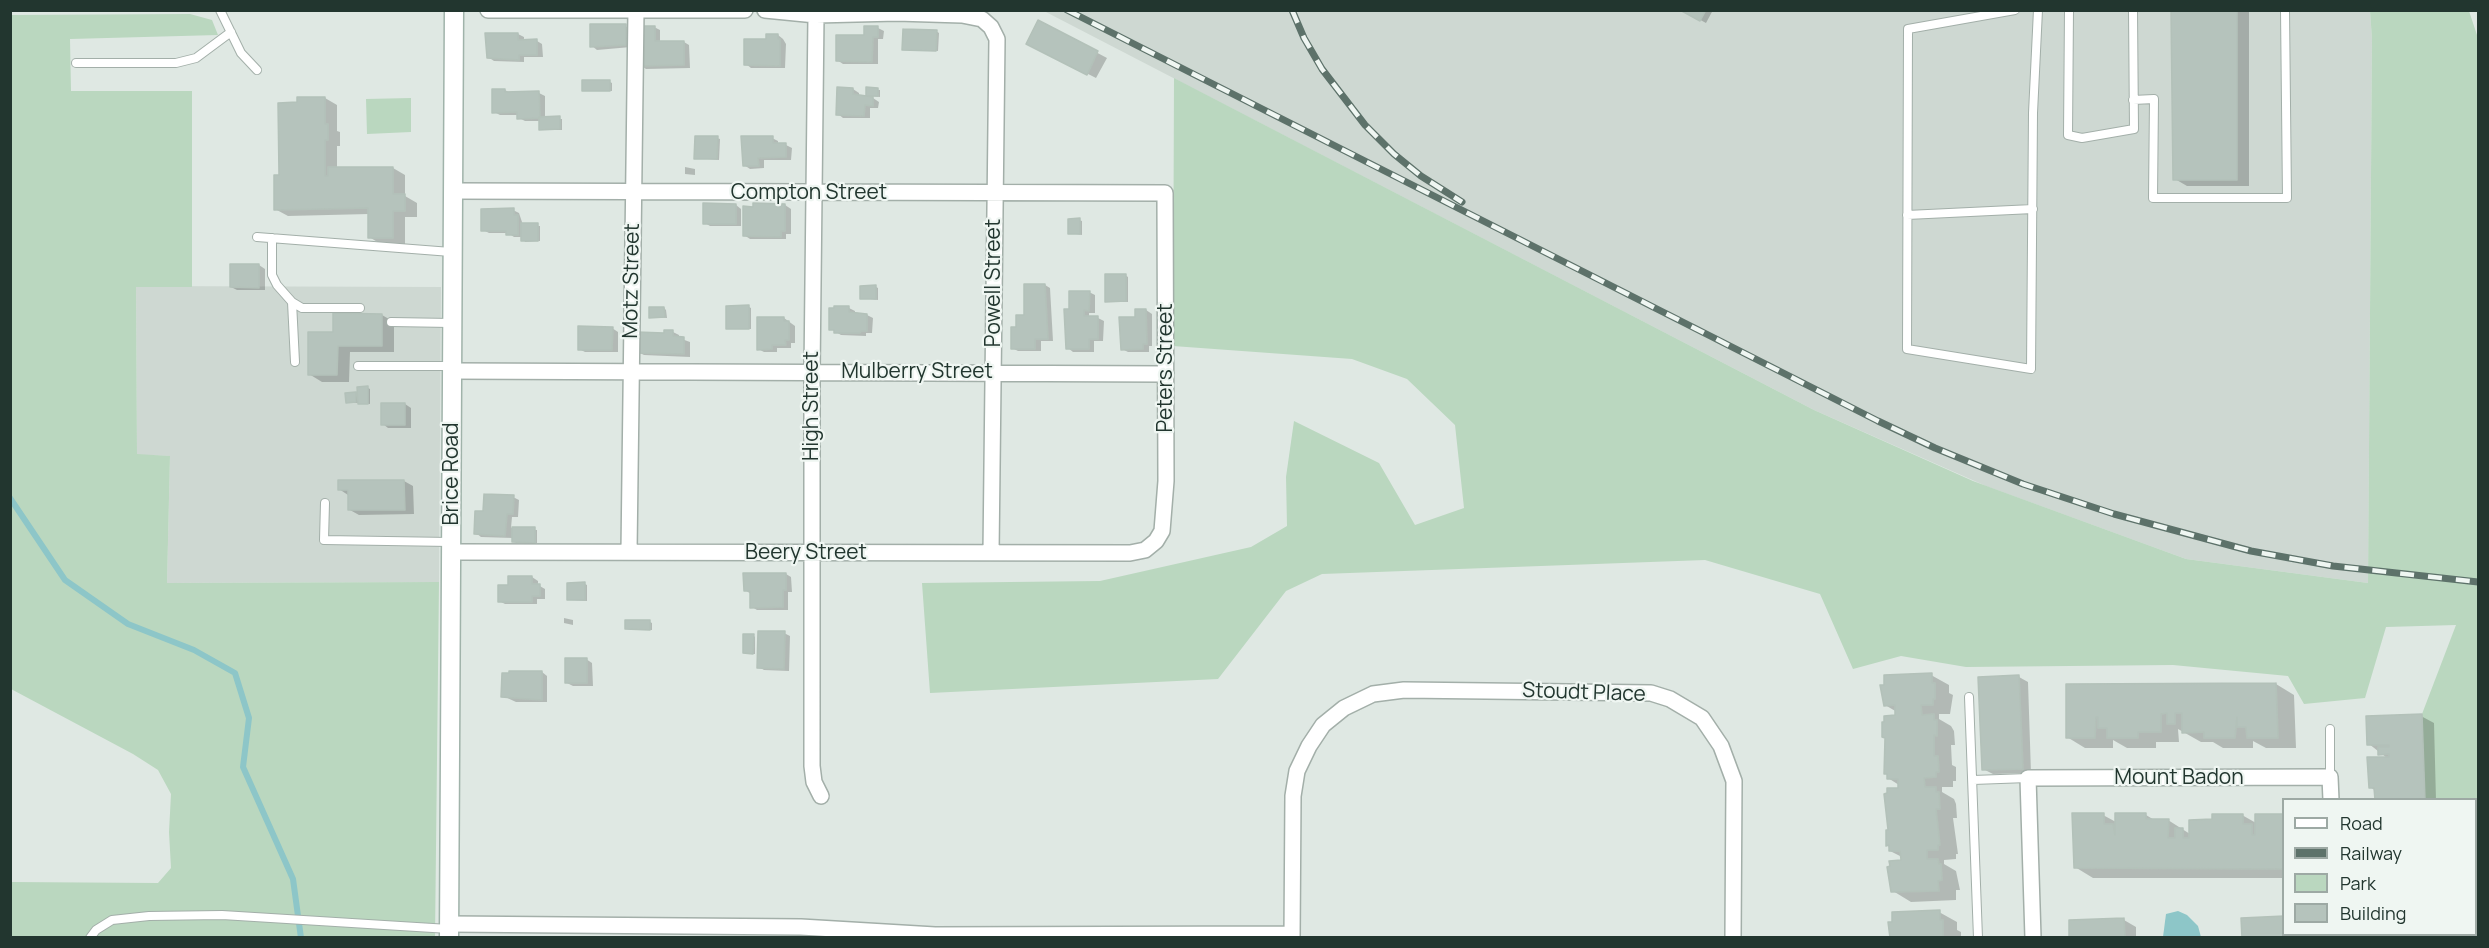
<!DOCTYPE html>
<html>
<head>
<meta charset="utf-8">
<style>
  body { margin:0 }
  #map { position:relative; width:2489px; height:948px; overflow:hidden; background:#dfe8e3; font-family:Manrope,sans-serif }
  canvas { display:block }
  .frame { position:absolute; inset:0; border:12px solid #22362f; pointer-events:none }
  .legend { position:absolute; left:2282px; top:798px; width:195px; height:138px; box-sizing:border-box; background:#eff6f2; border:2px solid #9da9a4; margin:0; padding:8px 10px; list-style:none; font-size:18px; color:#22362f }
  .legend li { display:flex; align-items:center; gap:12px; height:30px }
  .legend b { width:30px; border:2px solid #9da9a4 }
</style>
</head>
<body>
<div id="map">
<canvas width="2489" height="948"></canvas>
<div class="frame"></div>
<ul class="legend">
<li><b style="height:8px;background:#fff"></b>Road</li>
<li><b style="height:8px;background:#5d726a"></b>Railway</li>
<li><b style="height:16px;background:#bad7bf"></b>Park</li>
<li><b style="height:16px;background:#b5c3bc"></b>Building</li>
</ul>
</div>
<script>
const c = document.querySelector('canvas').getContext('2d');
c.lineJoin = 'round';
function paint(path, color) { c.fillStyle = color; c.fill(path, 'evenodd'); }
const toPath = rows => new Path2D(rows.map(r => 'M' + r).join(''));
function stroke(path, color, width, dash) { c.strokeStyle = color; c.lineWidth = width; c.lineCap = dash ? 'butt' : 'round'; c.setLineDash(dash || []); c.stroke(path); }
function label(font, color, halo, rows, align = 'center') {
  c.font = font + ' Manrope,sans-serif'; c.lineWidth = 4.5; c.setLineDash([]); c.textBaseline = 'middle'; c.strokeStyle = halo; c.fillStyle = color; for (const [text, x, y, turn = 0] of rows) {
    c.save(); c.translate(x, y); c.rotate((+turn || 0) * Math.PI / 180); c.textAlign = isNaN(turn) ? turn : align; if (halo) c.strokeText(text, 0, 0); c.fillText(text, 0, 0); c.restore();
  }
}
paint(toPath([
  [1044,11,2370,11,2372,39,2368,583,2186,559,1986,486,1814,410],
  [136,286,441,287,439,582,167,583,170,456,137,455]
]), '#ced8d2');
paint(toPath([
  [2370,11,2469,11,2478,38,2478,937,2434,937,2433,935,2476,934,2476,800,2425,799,2422,714,2456,625,2386,627,2365,698,2304,704,2288,676,2173,665,1966,667,1901,656,1853,669,1820,594,1705,560,1322,574,1286,591,1218,679,930,693,922,583,1100,581,1251,547,1287,526,1286,477,1294,421,1379,463,1415,525,1464,508,1455,425,1407,379,1352,359,1173,346,1174,78,1814,410,1973,481,2186,559,2368,583,2372,39],
  [190,14,212,20,218,35,70,39,71,91,192,91,192,287,136,287,137,454,170,456,167,583,439,582,435,937,11,937,11,882,158,883,171,868,169,832,171,794,158,770,133,754,11,689,11,15],
  [411,98,411,132,367,134,366,99]
]), '#bad7bf');
paint(toPath([
  [2178,911,2187,915,2198,926,2201,937,2163,937,2166,914]
]), '#8dc6c8');
paint(toPath([
  [1682,10,1713,10,1706,23],
  [2173,10,2249,10,2249,186,2187,186,2175,179],
  [1039,22,1107,58,1096,78,1037,48],
  [625,26,631,29,631,47,597,50,592,46],
  [654,27,660,30,660,42,684,42,689,45,690,68,646,69,640,65],
  [878,28,884,31,883,39,878,39,878,64,843,64,837,60],
  [936,31,939,33,938,51,904,49],
  [518,34,524,37,524,41,537,41,542,44,543,57,524,57,524,62,494,61,488,57,487,35],
  [778,35,783,39,786,44,785,68,751,68,746,64,767,40],
  [610,82,612,83,612,91,584,90],
  [853,89,859,93,859,96,867,98,867,89,880,90,880,97,870,96,879,102,878,108,870,108,870,118,843,118,838,114],
  [505,90,510,93,539,93,545,96,545,118,562,119,562,130,543,130,541,129,541,121,525,121,519,118,519,115,500,115,494,112],
  [325,98,337,105,337,131,340,132,340,146,337,146,337,168,393,168,405,175,405,196,417,203,417,217,405,217,405,244,381,244,369,237,369,214,288,216,275,209,299,104],
  [717,138,720,139,719,160,696,158],
  [772,138,778,141,778,145,786,145,792,148,791,160,764,160,764,168,750,169,744,165],
  [685,167,695,169,695,175,685,174],
  [736,205,741,209,741,226,710,226,705,223],
  [785,205,791,209,791,234,786,234,786,239,750,239,744,235],
  [513,210,519,213,523,225,540,226,540,241,525,242,522,237,514,237,508,233,489,233,483,230],
  [1079,220,1082,221,1082,235,1069,233],
  [259,265,265,269,265,290,237,290,231,287],
  [1125,275,1128,277,1128,302,1106,301],
  [1045,285,1050,288,1053,341,1041,341,1041,351,1018,351,1012,348,1025,316],
  [876,287,878,288,878,300,862,298],
  [1089,292,1095,295,1095,313,1089,313,1089,318,1098,318,1104,321,1103,341,1094,341,1094,352,1073,352,1068,348,1071,311],
  [749,307,751,308,751,329,728,329],
  [664,308,666,310,667,318,651,317],
  [849,308,855,311,855,314,867,315,873,318,872,333,866,333,866,336,841,335,831,329],
  [1146,310,1152,314,1152,346,1149,346,1149,352,1128,352,1122,349,1136,318],
  [335,314,382,315,394,322,394,352,350,352,349,382,322,382,309,374,334,333],
  [784,318,795,326,795,343,791,343,791,348,777,348,777,352,764,352,758,349],
  [612,328,618,332,618,352,585,352,579,349],
  [673,332,679,335,679,338,690,342,690,357,644,355,638,352],
  [368,388,370,389,370,404,347,402,355,394,359,396],
  [383,404,405,404,411,408,411,428,388,428,383,424],
  [404,481,413,486,414,514,359,515,350,510,348,495,339,489,339,482],
  [513,497,519,500,518,517,512,517,511,528,537,530,537,543,516,543,513,538,481,537,476,533,484,513],
  [786,574,791,577,792,592,788,592,788,610,757,610,752,607,751,594,745,590],
  [510,577,532,577,538,581,538,585,545,589,545,599,537,599,537,604,505,604,499,601,510,586],
  [585,584,587,585,587,601,569,600],
  [564,618,573,620,573,625,564,623],
  [650,622,652,623,652,630,627,629],
  [784,633,790,636,789,671,764,670,759,667],
  [753,635,755,637,755,654,747,654,744,653],
  [586,659,592,663,593,686,573,686,567,683],
  [542,672,547,676,547,702,516,702,503,696],
  [1931,675,1949,685,1949,693,1953,695,1950,714,1939,714,1939,719,1951,726,1954,731,1955,745,1951,745,1952,765,1956,767,1956,781,1953,781,1953,787,1942,787,1942,792,1954,799,1956,804,1957,818,1953,818,1958,854,1956,854,1956,859,1944,860,1944,864,1956,871,1960,890,1956,890,1956,900,1911,902,1893,891,1902,862,1902,857,1890,851,1888,845,1890,831,1888,795,1900,789,1899,785,1888,778,1897,712,1885,705],
  [2019,677,2028,682,2031,773,1993,774,1983,769],
  [2276,684,2294,695,2296,748,2266,748,2253,741,2253,748,2223,748,2213,742,2201,742,2178,729,2179,742,2156,742,2156,748,2127,748,2113,740,2113,748,2085,748,2067,737,2068,685],
  [2421,716,2434,723,2436,800,2376,800,2376,791,2370,787,2387,758,2369,744],
  [2103,815,2116,822,2146,815,2156,821,2168,820,2190,834,2213,821,2242,815,2256,823,2284,816,2284,878,2093,878,2075,867],
  [1939,912,1957,922,1957,930,1961,932,1961,938,1892,938],
  [2124,920,2136,927,2136,938,2071,938],
  [2284,934,2309,934,2309,938,2243,938]
]), '#0003');
stroke(toPath([
  [10,498,65,580,128,624,194,650,235,673,249,718,243,767,293,879,301,938]
]), '#8dc6c8', 6);
const building = toPath([
  [1680,10,1706,10,1700,21,1680,10],
  [2171,10,2237,10,2237,180,2173,180,2171,10],
  [1038,20,1098,51,1087,75,1026,44,1038,20],
  [590,24,626,24,626,45,590,47,590,24],
  [638,26,655,26,655,41,684,41,684,65,639,66,638,26],
  [864,26,878,26,878,37,873,37,872,62,836,61,836,35,864,35,864,26],
  [903,29,937,30,936,51,902,50,903,29],
  [485,33,518,33,518,40,537,39,537,55,519,55,519,60,487,58,485,33],
  [766,34,778,34,778,39,780,39,780,66,744,65,744,39,766,39,766,34],
  [582,80,610,80,610,91,582,91,582,80],
  [837,87,853,88,853,94,873,97,873,106,865,105,864,116,836,115,837,87],
  [866,87,878,88,878,96,866,96,866,87],
  [492,89,505,89,505,92,539,91,540,118,517,119,517,112,492,113,492,89],
  [297,97,325,97,325,124,328,124,328,140,325,140,325,176,328,176,328,167,393,167,393,194,405,194,405,211,393,211,393,238,368,238,368,208,274,210,274,175,279,175,278,103,297,102,297,97],
  [560,116,560,129,539,130,539,117,560,116],
  [695,136,718,136,717,159,694,159,695,136],
  [741,136,773,136,773,143,786,143,786,157,758,158,759,166,743,166,741,136],
  [703,203,736,204,736,224,703,224,703,203],
  [753,203,785,204,785,231,781,231,781,237,743,236,743,206,753,207,753,203],
  [514,208,514,215,518,215,518,235,506,235,506,231,481,231,481,209,514,208],
  [1080,218,1080,234,1068,234,1068,219,1080,218],
  [521,223,538,223,538,241,521,241,521,223],
  [230,264,259,264,259,288,230,287,230,264],
  [1105,274,1126,274,1126,301,1105,302,1105,274],
  [1024,284,1045,284,1048,339,1035,339,1035,349,1011,349,1011,327,1016,327,1016,315,1024,315,1024,284],
  [876,285,876,299,860,299,860,286,876,285],
  [1069,291,1090,291,1089,311,1084,310,1084,316,1098,316,1098,339,1089,339,1089,349,1066,349,1064,309,1069,309,1069,291],
  [749,305,749,329,726,329,726,306,749,305],
  [834,306,849,306,849,312,867,314,867,331,861,331,860,333,834,333,834,330,829,330,829,308,834,308,834,306],
  [649,307,664,307,665,317,649,318,649,307],
  [1135,309,1146,309,1147,344,1143,344,1143,349,1121,350,1119,317,1135,317,1135,309],
  [333,313,382,314,382,346,338,346,337,375,308,375,308,332,333,332,333,313],
  [757,317,784,317,784,321,789,321,789,340,785,340,786,345,772,345,772,349,757,350,757,317],
  [578,326,613,327,612,350,578,350,578,326],
  [664,330,673,330,673,336,684,337,684,354,637,353,637,332,664,333,664,330],
  [368,386,368,404,358,404,357,387,368,386],
  [356,392,356,402,346,403,345,393,356,392],
  [381,403,405,403,405,425,381,425,381,403],
  [338,480,404,480,405,510,348,510,348,490,338,490,338,480],
  [484,494,514,495,513,514,507,514,505,536,474,534,475,511,483,511,484,494],
  [512,527,535,527,535,543,512,542,512,527],
  [743,573,786,573,786,590,783,590,783,607,750,608,750,591,744,591,743,573],
  [508,576,532,576,532,584,540,584,540,596,532,596,532,602,498,602,498,585,508,585,508,576],
  [585,582,585,600,567,600,567,583,585,582],
  [625,620,650,620,650,630,625,629,625,620],
  [758,631,785,631,784,669,757,668,758,631],
  [743,634,754,634,753,654,743,653,743,634],
  [565,658,587,658,587,683,565,683,565,658],
  [509,671,542,671,542,700,501,697,502,673,509,673,509,671],
  [1932,673,1932,683,1935,683,1935,699,1933,699,1933,705,1921,705,1922,715,1934,714,1934,720,1937,720,1937,736,1934,735,1934,756,1938,756,1939,772,1936,772,1936,777,1924,778,1925,787,1936,787,1936,792,1939,792,1940,809,1936,809,1940,845,1938,845,1938,850,1927,850,1927,859,1938,859,1939,864,1941,864,1942,880,1938,881,1939,891,1891,892,1887,867,1890,866,1889,861,1901,860,1900,851,1889,851,1889,845,1886,846,1886,830,1888,830,1884,794,1887,793,1887,788,1898,788,1898,779,1887,779,1887,774,1884,774,1885,738,1882,737,1882,722,1884,722,1884,716,1895,715,1895,705,1884,706,1880,685,1884,685,1884,675,1932,673],
  [2019,675,2023,769,1982,770,1978,677,2019,675],
  [2276,683,2278,738,2247,738,2246,727,2237,727,2237,717,2235,738,2204,738,2204,732,2182,733,2182,713,2175,713,2175,724,2167,724,2167,713,2161,714,2161,732,2138,732,2138,738,2107,738,2107,728,2098,728,2098,717,2096,717,2095,738,2066,738,2066,684,2276,683],
  [2422,714,2425,800,2375,800,2374,788,2369,788,2367,757,2389,757,2389,754,2378,755,2378,747,2389,747,2389,745,2367,745,2366,716,2422,714],
  [2072,813,2104,813,2104,824,2113,824,2115,835,2115,813,2146,813,2146,819,2169,819,2168,838,2175,838,2175,828,2183,828,2183,838,2189,838,2189,820,2212,819,2212,814,2243,814,2243,824,2252,824,2252,835,2255,835,2255,814,2284,814,2284,869,2074,868,2072,813],
  [1940,910,1940,920,1943,920,1943,936,1941,938,1890,938,1888,922,1892,922,1892,912,1940,910],
  [2284,916,2284,934,2298,934,2298,938,2242,938,2241,918,2284,916],
  [2124,918,2125,938,2069,938,2069,920,2124,918]
]);
paint(building, '#b5c3bc');
stroke(building, '#b3c1b9', 1.5);
const lane = toPath([
  [220,10,241,53,257,70],
  [2015,10,1908,29,1907,349,2031,369,2033,113,2038,10],
  [2069,10,2068,135,2082,138,2134,129,2133,10],
  [76,63,176,63,196,58,231,32],
  [2133,100,2154,99,2153,198,2287,198,2285,10],
  [1907,215,2033,209],
  [257,237,451,252],
  [272,238,272,275,277,285,292,302,302,308,360,308],
  [292,302,295,362],
  [391,322,451,323],
  [358,366,451,366],
  [325,503,324,540,450,542],
  [1969,697,1978,938],
  [2330,729,2330,777],
  [1973,780,2028,778],
  [90,938,96,930,112,920,149,916,222,915,449,929]
]);
const street = toPath([
  [488,10,745,10],
  [765,10,816,15,897,13,962,15,982,19,991,27,997,39,991,553],
  [816,15,812,372,812,766,814,782,821,796],
  [453,371,1166,374],
  [629,551,636,10],
  [452,552,1130,553,1145,550,1156,541,1162,531,1166,481,1165,193,453,191],
  [449,924,801,927,935,935,1292,934],
  [2336,934,2336,938],
  [1292,938,1293,796,1297,771,1309,746,1323,725,1344,708,1373,694,1404,690,1651,693,1670,699,1702,718,1721,746,1734,781,1733,938],
  [2033,938,2028,778,2330,777,2331,800]
]);
const secondary = toPath([
  [449,938,454,10]
]);
stroke(lane, '#a3afa9', 10);
stroke(street, '#a3afa9', 18);
stroke(secondary, '#a0b3aa', 21);
stroke(lane, '#fff', 8);
stroke(street, '#fff', 15);
stroke(secondary, '#fff', 18);
const rail = toPath([
  [1067,10,1878,421,1935,448,2023,484,2114,514,2251,551,2333,566,2478,582],
  [1292,10,1304,38,1322,69,1365,125,1394,154,1421,176,1462,202]
]);
stroke(rail, '#5d726a', 7);
stroke(rail, '#eff6f2', 4.5, [14]);
label('21px', '#22362f', '#eff6f2', [
  ["Compton Street",809,193],
  ["Motz Street",632,281,-89],
  ["Powell Street",994,283,-90],
  ["Peters Street",1166,368,-90],
  ["Mulberry Street",917,372],
  ["High Street",812,406,-90],
  ["Brice Road",452,474,-90],
  ["Beery Street",806,553],
  ["Stoudt Place",1584,693,2],
  ["Mount Badon",2179,778]
]);
</script>
</body>
</html>
